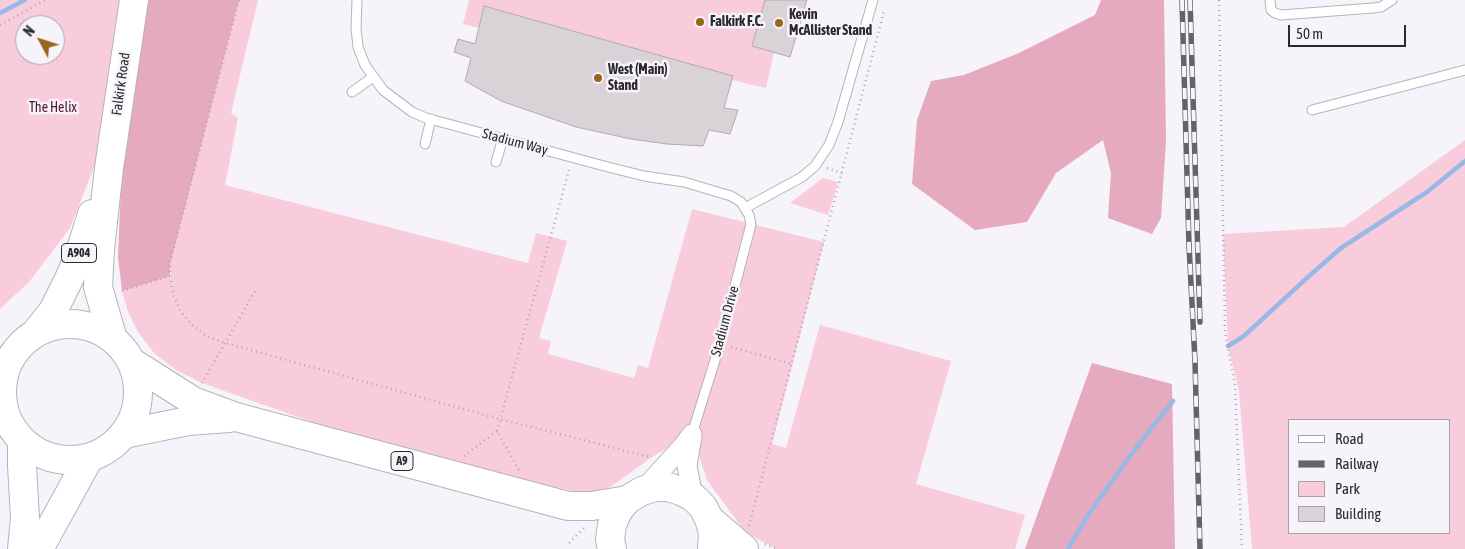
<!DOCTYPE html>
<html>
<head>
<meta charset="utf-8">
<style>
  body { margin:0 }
  #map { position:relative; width:1465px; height:549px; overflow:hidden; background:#f7f3fa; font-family:"Asap Condensed",sans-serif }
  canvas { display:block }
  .legend { position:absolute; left:1288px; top:419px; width:162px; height:115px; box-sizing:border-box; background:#f7f3fa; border:1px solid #a5a2a7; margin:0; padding:6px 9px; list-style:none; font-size:15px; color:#29282a }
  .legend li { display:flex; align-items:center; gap:10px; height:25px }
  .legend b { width:25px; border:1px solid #a5a2a7 }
  .north { position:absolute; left:15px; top:15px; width:50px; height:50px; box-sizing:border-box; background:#f7f3fa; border:1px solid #a5a2a7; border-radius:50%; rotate:310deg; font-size:14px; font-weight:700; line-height:20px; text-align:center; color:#29282a }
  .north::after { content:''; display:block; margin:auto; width:18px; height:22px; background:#99651b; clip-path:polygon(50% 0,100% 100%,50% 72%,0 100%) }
  .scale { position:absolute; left:1288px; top:25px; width:118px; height:22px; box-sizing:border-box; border:2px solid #29282a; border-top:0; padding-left:6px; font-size:15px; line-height:18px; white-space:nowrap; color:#29282a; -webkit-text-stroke:4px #f7f3fa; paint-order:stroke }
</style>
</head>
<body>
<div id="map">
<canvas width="1465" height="549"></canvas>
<ul class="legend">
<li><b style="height:6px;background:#fff"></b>Road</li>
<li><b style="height:6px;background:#656366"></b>Railway</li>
<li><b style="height:14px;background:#f9ccdb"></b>Park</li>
<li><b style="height:14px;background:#d9d3d8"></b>Building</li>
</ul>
<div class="north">N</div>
<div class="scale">50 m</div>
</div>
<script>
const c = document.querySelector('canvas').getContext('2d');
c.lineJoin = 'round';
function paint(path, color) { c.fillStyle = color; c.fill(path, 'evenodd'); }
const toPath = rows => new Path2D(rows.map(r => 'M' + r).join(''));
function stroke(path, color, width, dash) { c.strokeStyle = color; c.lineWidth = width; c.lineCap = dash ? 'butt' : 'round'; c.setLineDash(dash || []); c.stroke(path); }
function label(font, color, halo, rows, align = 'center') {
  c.font = font + ' "Asap Condensed",sans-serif'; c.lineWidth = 5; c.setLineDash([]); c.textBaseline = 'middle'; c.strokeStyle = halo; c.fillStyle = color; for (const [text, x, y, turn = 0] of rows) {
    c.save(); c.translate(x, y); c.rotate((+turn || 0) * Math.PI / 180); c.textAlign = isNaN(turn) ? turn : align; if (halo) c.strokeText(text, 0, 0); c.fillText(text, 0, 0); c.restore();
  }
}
paint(toPath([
  [0,0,130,0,96,162,70,228,29,282,0,309],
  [25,25,55,25,55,55,25,55],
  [239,0,258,0,231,113,238,118,225,185,528,263,536,233,567,241,539,338,551,341,548,354,634,378,638,365,648,368,692,209,824,242,772,444,786,448,820,325,951,361,916,484,1025,515,1015,549,776,549,747,533,740,525,707,480,692,434,652,457,606,490,593,495,525,481,454,463,318,424,202,383,176,370,154,353,138,332,128,312,122,291,170,276,172,285,170,265],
  [469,0,807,0,774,52,766,88,732,80,724,108,738,110,730,134,709,130,703,146,667,144,631,139,576,127,501,101,465,81,471,58,454,52,458,39,476,43,479,28,463,24],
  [1465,140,1465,549,1252,549,1239,391,1228,346,1223,234,1344,227],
  [1289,420,1449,420,1449,533,1289,533],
  [823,178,838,182,828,215,790,203]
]), '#f9ccdb');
paint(toPath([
  [147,0,239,0,170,265,170,276,122,291,118,257,121,185],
  [1101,0,1164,0,1166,141,1161,218,1152,234,1108,218,1111,173,1103,140,1056,173,1027,222,975,230,912,184,917,120,931,81,964,75,1019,53,1095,15],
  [1092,363,1172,384,1175,549,1025,549]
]), '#e5aabe');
stroke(toPath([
  [0,13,25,0],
  [1228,346,1244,336,1308,277,1341,248,1427,192,1465,161],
  [1068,549,1090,512,1136,448,1173,401]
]), '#99b8e6', 4.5);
const building = toPath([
  [765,0,807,0,790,57,752,46,765,0],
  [484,6,733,76,724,108,738,110,730,134,709,130,703,146,667,144,631,139,576,127,501,101,465,81,471,58,454,52,458,39,475,44,484,6]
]);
paint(building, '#d9d3d8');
stroke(building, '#b1abb0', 1);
const lane = toPath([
  [357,0,356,28,358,47,365,65,383,90,412,112,426,118,608,167,644,176,684,182,731,196,741,202,749,215,751,224,720,344,692,434],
  [1270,0,1271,10,1275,13,1281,15,1373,8,1381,7,1392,0],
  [352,92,373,77],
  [1312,110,1465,70],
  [425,144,431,119],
  [496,162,503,138],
  [745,208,802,177,815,166,829,145,838,122,873,0]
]);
const street = toPath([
  [692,436,687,466,693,497],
  [642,491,683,446,692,434]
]);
const primary = toPath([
  '2 392a68 68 0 1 1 136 0a68 68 0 1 1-136 0Z',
  [37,331,53,311,69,279,79,256,92,214],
  [112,336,98,287,100,249,109,168,134,0],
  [133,363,193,401,236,417,568,506,592,506,627,500],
  [124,434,188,421,229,418],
  [709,519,744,549],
  [22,549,25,518,22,466,22,441],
  [39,549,89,458],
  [612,549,610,539,612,525,618,511,627,500,642,491,655,487,668,487,681,491,693,497,703,507,709,519,713,533,712,549]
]);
stroke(lane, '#b6b3b9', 11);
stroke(street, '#b6b3b9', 21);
stroke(primary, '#b6b3b9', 30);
stroke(toPath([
  [239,0,170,262,170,276,173,294,180,310,192,325,206,336,225,343,500,419,650,457],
  [1219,0,1225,332,1235,385,1242,549],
  [0,25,45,0],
  [827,168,842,173],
  [122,291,170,276],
  [731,347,792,364],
  [202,383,255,291],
  [497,431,569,170],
  [464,456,497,431,519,470],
  [749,526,884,11],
  [569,543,585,527],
  [765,544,776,549]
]), '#adaaaf', 2.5, [1, 4]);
stroke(lane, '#fff', 9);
stroke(street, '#fff', 19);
stroke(primary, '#fff', 28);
const rail = toPath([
  [1182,0,1189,245,1195,361,1200,549],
  [1190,0,1200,322]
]);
stroke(rail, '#656366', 5.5);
stroke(rail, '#f7f3fa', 4, [11]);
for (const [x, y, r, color] of [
  [700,22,5,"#99651b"],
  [779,23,5,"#99651b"],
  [598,78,5,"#99651b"]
]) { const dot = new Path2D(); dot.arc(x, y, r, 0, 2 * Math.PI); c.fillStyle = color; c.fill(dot); stroke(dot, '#f7f3fa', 2); }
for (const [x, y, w] of [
  [79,253,35],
  [402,461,22]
]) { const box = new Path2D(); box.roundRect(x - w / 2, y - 9.5, w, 19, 4); c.fillStyle = '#f7f3fa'; c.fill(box); stroke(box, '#29282a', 1); }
label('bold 12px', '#29282a', null, [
  ["A904",79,253],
  ["A9",402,461]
]);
label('bold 14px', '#29282a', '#f7f3fa', [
  ["Kevin",789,15],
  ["McAllister Stand",789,31],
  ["Falkirk F.C.",710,22],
  ["West (Main)",608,70],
  ["Stand",608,86]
], 'left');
label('14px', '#29282a', '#f7f3fa', [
  ["Falkirk Road",121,84,-82],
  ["Stadium Way",515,142,15],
  ["Stadium Drive",725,321,-75]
]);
label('14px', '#571232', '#f7f3fa', [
  ["The Helix",53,108]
]);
</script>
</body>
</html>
